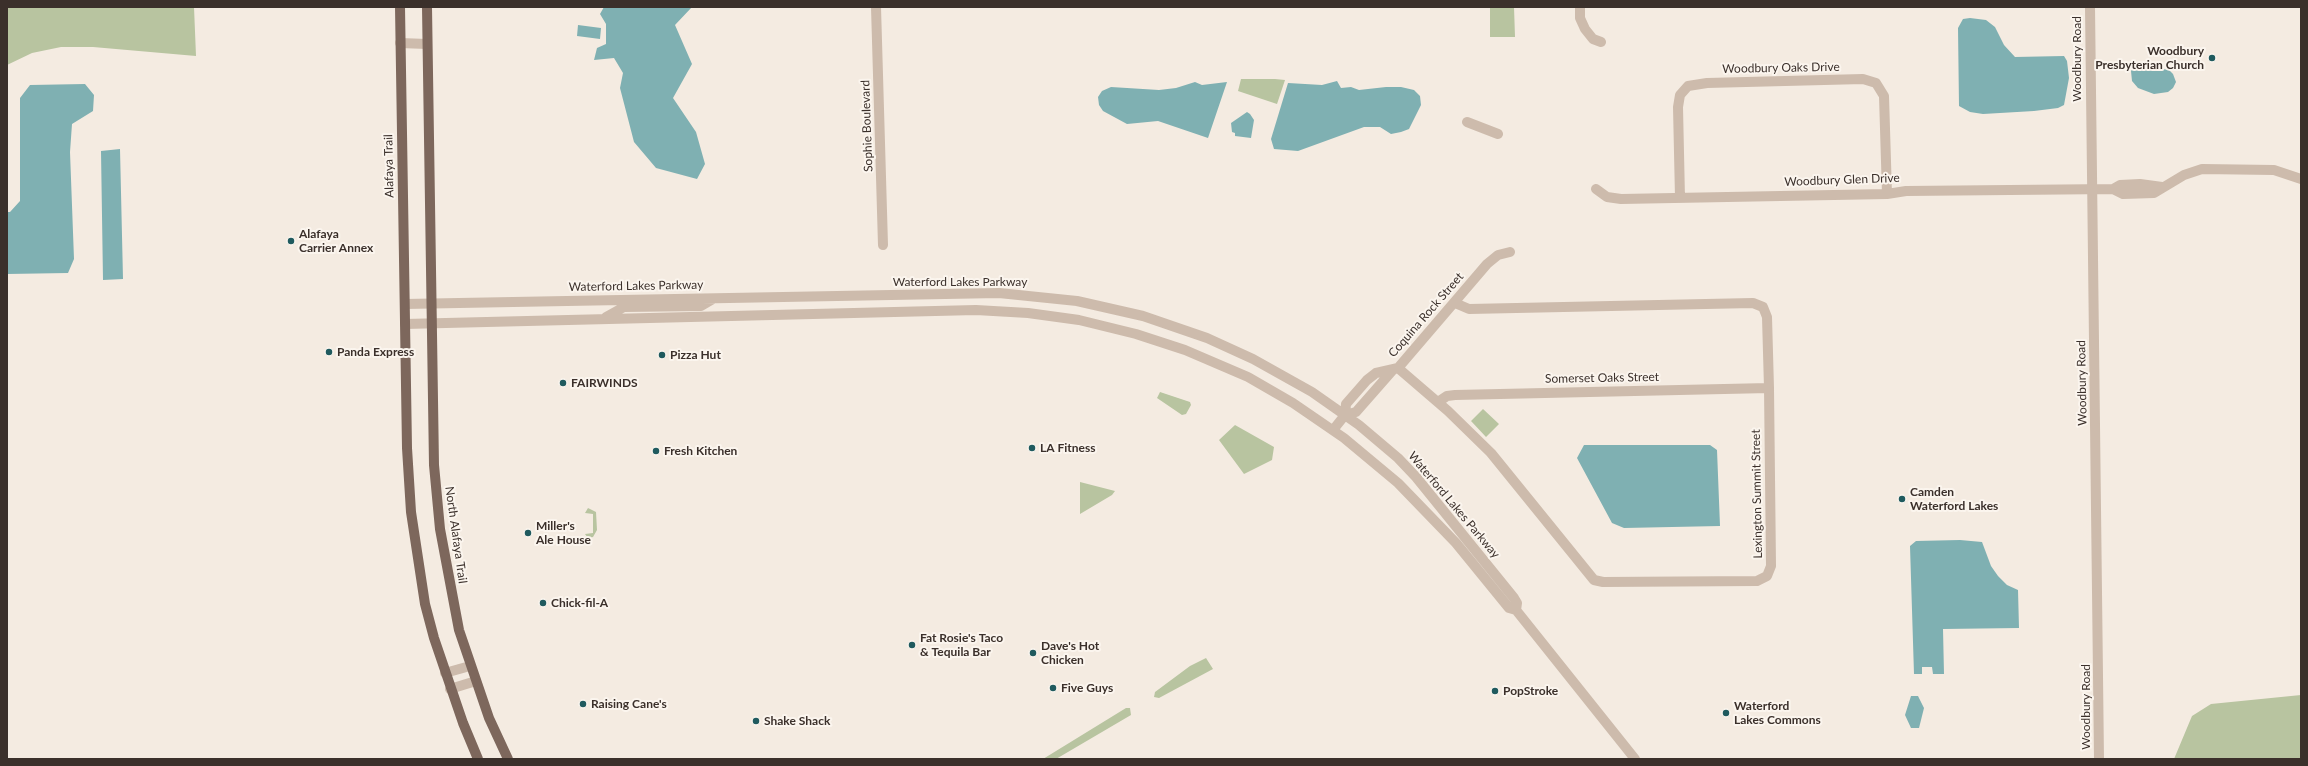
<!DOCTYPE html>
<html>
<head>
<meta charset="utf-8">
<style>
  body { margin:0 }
  #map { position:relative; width:2308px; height:766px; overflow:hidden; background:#f4ebe1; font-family:Lato,sans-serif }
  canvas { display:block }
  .frame { position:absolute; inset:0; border:8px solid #3b302b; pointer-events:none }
</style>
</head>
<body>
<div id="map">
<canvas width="2308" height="766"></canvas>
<div class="frame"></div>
</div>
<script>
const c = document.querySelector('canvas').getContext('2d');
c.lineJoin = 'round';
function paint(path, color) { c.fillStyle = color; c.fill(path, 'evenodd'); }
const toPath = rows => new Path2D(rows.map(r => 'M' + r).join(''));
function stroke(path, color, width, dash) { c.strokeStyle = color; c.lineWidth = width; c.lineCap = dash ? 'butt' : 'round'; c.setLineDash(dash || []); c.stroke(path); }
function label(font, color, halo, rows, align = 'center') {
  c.font = font + ' Lato,sans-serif'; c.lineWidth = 4; c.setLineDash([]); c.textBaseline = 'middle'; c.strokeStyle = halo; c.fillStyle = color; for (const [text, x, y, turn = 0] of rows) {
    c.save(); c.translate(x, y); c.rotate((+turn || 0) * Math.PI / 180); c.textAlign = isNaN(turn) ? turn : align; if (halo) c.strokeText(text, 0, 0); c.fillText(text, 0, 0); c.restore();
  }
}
paint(toPath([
  [7,7,194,7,196,56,93,47,61,47,32,53,7,65],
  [1490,7,1514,7,1515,37,1490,37],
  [1241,79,1275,79,1285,80,1277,104,1238,91],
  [1160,392,1190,402,1191,405,1186,414,1182,415,1157,398],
  [1483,409,1499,424,1486,437,1471,421],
  [1235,425,1274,447,1272,460,1244,474,1219,440],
  [1080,482,1115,491,1112,495,1080,514],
  [588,508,596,512,597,530,593,537,588,538,585,534,593,533,593,514,585,513],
  [1206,658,1213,669,1159,698,1154,697,1155,692,1190,666],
  [2301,695,2301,759,2174,759,2192,716,2211,704],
  [1126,708,1130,708,1131,715,1056,759,1043,759]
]), '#b8c4a0');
paint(toPath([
  [604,7,692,7,675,25,692,64,673,98,696,132,705,164,697,179,656,168,634,142,620,88,623,73,614,58,594,60,597,48,606,44,606,24,600,14],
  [1970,18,1986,20,1995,27,2004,45,2015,57,2064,56,2067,61,2069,78,2064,105,2058,108,2034,111,1983,114,1970,112,1959,106,1958,28,1963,19],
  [578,25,601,28,600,39,577,36],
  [2136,65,2169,70,2173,74,2176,82,2173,88,2168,92,2154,94,2138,88,2132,81,2131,71],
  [1337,81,1341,88,1351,87,1359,90,1386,87,1401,87,1414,90,1420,96,1421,105,1409,129,1401,132,1391,134,1380,127,1364,127,1298,151,1274,149,1271,139,1288,83,1322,85],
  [1195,82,1202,85,1227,82,1208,138,1158,121,1127,124,1103,111,1099,105,1098,97,1102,91,1111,87,1159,90,1176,88],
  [85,84,94,95,93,111,72,124,70,152,74,259,68,273,7,274,7,212,10,212,20,201,20,98,30,85],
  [1247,112,1250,114,1254,120,1251,138,1235,136,1235,133,1232,132,1231,123],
  [120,149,123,279,103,280,101,151],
  [1584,445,1710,445,1717,450,1720,526,1624,528,1612,523,1577,458],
  [1960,540,1982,542,1991,566,1998,576,2007,585,2018,590,2019,628,1943,629,1944,674,1933,674,1932,667,1922,667,1922,674,1914,674,1910,546,1916,541],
  [1911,696,1918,696,1924,708,1919,728,1911,728,1905,715]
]), '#7fb0b2');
stroke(toPath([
  [876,7,883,245],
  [1580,7,1580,18,1585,29,1593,39,1601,42],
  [2090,7,2099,759],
  [400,43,427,44],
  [1467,122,1498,134],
  [1596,189,1607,197,1621,199,1887,194,1906,191,2113,189,2120,185,2140,184,2162,187],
  [2113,189,2123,194,2154,193,2184,175,2202,169,2274,170,2301,179],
  [1680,198,1678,107,1680,95,1688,86,1707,83,1863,79,1876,83,1884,96,1887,194],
  [405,304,999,293,1077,301,1143,316,1207,338,1253,359,1312,392,1359,425,1398,458,1416,477,1514,598,1517,603,1516,610],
  [606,317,624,307,701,306,713,299],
  [405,324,976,310,1028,313,1079,320,1136,334,1185,350,1248,377,1293,403,1344,438,1398,483,1456,543,1509,608,1516,610,1635,759],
  [1398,368,1448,411,1491,453,1594,580,1603,582,1757,581,1767,576,1771,566,1769,388,1767,317,1763,307,1753,303,1469,309,1455,303],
  [1438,402,1447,396,1455,395,1769,388],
  [1345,415,1356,412,1392,371],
  [1333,430,1345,415,1346,404,1367,380,1376,373,1398,368,1487,264,1498,255,1510,252],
  [445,673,470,666],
  [450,689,476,681]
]), '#cdbbac', 10);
stroke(toPath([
  [400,7,407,448,411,512,425,604,434,638,463,723,478,759],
  [427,7,434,465,440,529,459,630,489,718,508,759]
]), '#7d675c', 10);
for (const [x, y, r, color] of [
  [2212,58,4,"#1f5a5e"],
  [291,241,4,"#1f5a5e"],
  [329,352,4,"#1f5a5e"],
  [662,355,4,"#1f5a5e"],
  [563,383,4,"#1f5a5e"],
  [1032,448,4,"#1f5a5e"],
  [656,451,4,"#1f5a5e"],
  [1902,499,4,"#1f5a5e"],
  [528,533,4,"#1f5a5e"],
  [543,603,4,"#1f5a5e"],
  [912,645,4,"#1f5a5e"],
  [1033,653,4,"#1f5a5e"],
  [1053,688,4,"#1f5a5e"],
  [1495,691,4,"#1f5a5e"],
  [583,704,4,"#1f5a5e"],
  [1726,713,4,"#1f5a5e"],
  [756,721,4,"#1f5a5e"]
]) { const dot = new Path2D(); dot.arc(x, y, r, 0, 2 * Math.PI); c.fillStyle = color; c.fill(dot); stroke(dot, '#fbf5ee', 1.5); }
label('bold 12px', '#3b302b', '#fbf5ee', [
  ["Woodbury",2204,51,"right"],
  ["Presbyterian Church",2204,65,"right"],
  ["Alafaya",299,234],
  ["Carrier Annex",299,248],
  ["Panda Express",337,352],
  ["Pizza Hut",670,355],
  ["FAIRWINDS",571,383],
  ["LA Fitness",1040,448],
  ["Fresh Kitchen",664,451],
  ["Camden",1910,492],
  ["Waterford Lakes",1910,506],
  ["Miller's",536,526],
  ["Ale House",536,540],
  ["Chick-fil-A",551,603],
  ["Fat Rosie's Taco",920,638],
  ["& Tequila Bar",920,652],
  ["Dave's Hot",1041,646],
  ["Chicken",1041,660],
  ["Five Guys",1061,688],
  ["PopStroke",1503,691],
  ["Raising Cane's",591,704],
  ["Waterford",1734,706],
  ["Lakes Commons",1734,720],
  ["Shake Shack",764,721]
], 'left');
label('12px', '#3b302b', '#fbf5ee', [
  ["Woodbury Road",2077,59,-90],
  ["Woodbury Oaks Drive",1781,68,-1],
  ["Sophie Boulevard",867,126,-92],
  ["Alafaya Trail",389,166,-91],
  ["Woodbury Glen Drive",1842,180,-2],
  ["Waterford Lakes Parkway",960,282],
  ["Waterford Lakes Parkway",636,286,-1],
  ["Coquina Rock Street",1426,315,-49],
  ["Somerset Oaks Street",1602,378,-1],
  ["Woodbury Road",2082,383,-91],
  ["Lexington Summit Street",1757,494,-91],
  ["Waterford Lakes Parkway",1454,505,50],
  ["North Alafaya Trail",456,535,82],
  ["Woodbury Road",2086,707,-90]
]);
</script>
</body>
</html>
